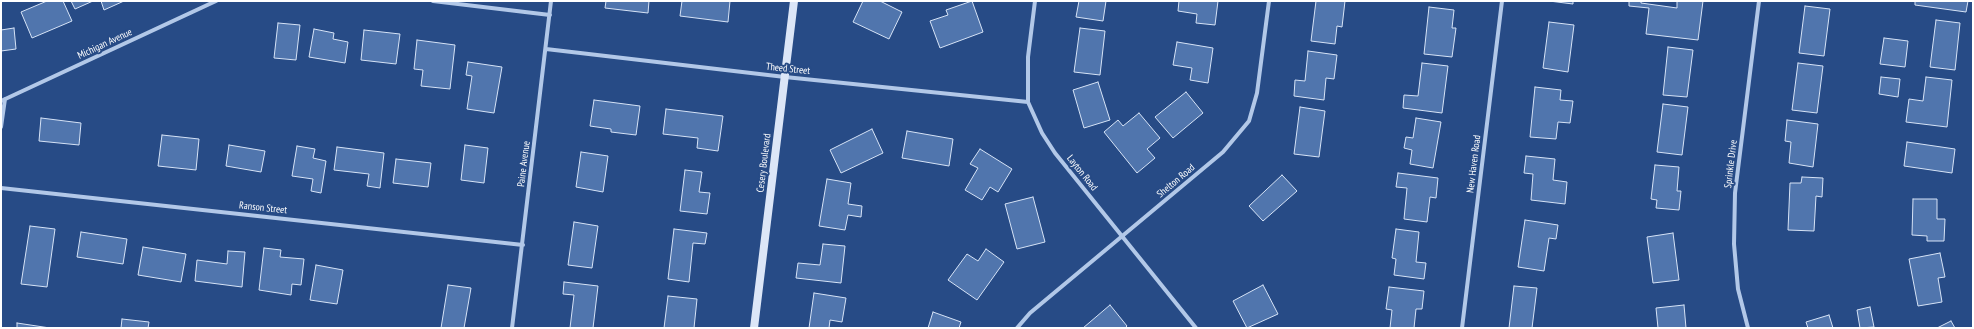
<!DOCTYPE html>
<html>
<head>
<meta charset="utf-8">
<style>
  body { margin:0 }
  #map { position:relative; width:1974px; height:329px; overflow:hidden; background:#274b86; font-family:"PT Sans Narrow",sans-serif }
  canvas { display:block }
  .frame { position:absolute; inset:0; border:2px solid #fff; pointer-events:none }
</style>
</head>
<body>
<div id="map">
<canvas width="1974" height="329"></canvas>
<div class="frame"></div>
</div>
<script>
const c = document.querySelector('canvas').getContext('2d');
c.lineJoin = 'round';
function paint(path, color) { c.fillStyle = color; c.fill(path, 'evenodd'); }
const toPath = rows => new Path2D(rows.map(r => 'M' + r).join(''));
function stroke(path, color, width, dash) { c.strokeStyle = color; c.lineWidth = width; c.lineCap = dash ? 'butt' : 'round'; c.setLineDash(dash || []); c.stroke(path); }
function label(font, color, halo, rows, align = 'center') {
  c.font = font + ' "PT Sans Narrow",sans-serif'; c.lineWidth = 4; c.setLineDash([]); c.textBaseline = 'middle'; c.strokeStyle = halo; c.fillStyle = color; for (const [text, x, y, turn = 0] of rows) {
    c.save(); c.translate(x, y); c.rotate((+turn || 0) * Math.PI / 180); c.textAlign = isNaN(turn) ? turn : align; if (halo) c.strokeText(text, 0, 0); c.fillText(text, 0, 0); c.restore();
  }
}
const building = toPath([
  [47,1,63,1,72,21,32,38,21,12,47,1],
  [71,1,93,1,75,9,71,1],
  [101,1,124,1,104,10,101,1],
  [606,1,649,1,648,13,605,8,606,1],
  [682,1,730,1,728,22,680,16,682,1],
  [863,1,880,1,902,12,889,39,853,22,863,1],
  [972,1,983,32,940,48,930,21,948,15,946,10,972,1],
  [1079,1,1106,1,1103,21,1076,17,1079,1],
  [1179,1,1218,1,1215,25,1196,23,1197,14,1178,11,1179,1],
  [1316,1,1345,1,1342,27,1337,26,1335,44,1311,41,1316,1],
  [1549,1,1573,1,1573,4,1549,1],
  [1629,1,1641,1,1641,3,1677,8,1677,1,1703,1,1698,40,1646,34,1649,8,1629,6,1629,1],
  [1915,1,1968,1,1966,12,1915,5,1915,1],
  [1805,6,1830,9,1824,56,1799,53,1805,6],
  [1429,7,1454,10,1452,28,1456,28,1452,57,1424,54,1429,7],
  [1936,20,1960,23,1955,70,1930,67,1936,20],
  [1549,22,1574,25,1568,72,1543,68,1549,22],
  [278,23,300,25,296,60,274,58,278,23],
  [14,28,16,49,1,51,1,30,14,28],
  [1080,28,1105,31,1100,75,1074,72,1080,28],
  [314,29,334,33,333,39,348,42,345,63,309,57,314,29],
  [364,30,400,34,396,64,361,60,364,30],
  [1884,38,1908,41,1905,67,1880,64,1884,38],
  [417,40,455,45,450,89,421,86,423,70,414,69,417,40],
  [1177,42,1213,48,1208,83,1190,80,1192,68,1173,65,1177,42],
  [1668,47,1693,50,1687,97,1663,95,1668,47],
  [1308,51,1337,55,1334,79,1326,78,1324,100,1294,96,1295,80,1305,81,1308,51],
  [468,62,502,67,494,113,467,109,472,76,466,75,468,62],
  [1422,63,1448,66,1442,113,1403,108,1404,95,1418,96,1422,63],
  [1798,63,1823,66,1817,113,1792,110,1798,63],
  [1881,77,1900,79,1898,97,1879,94,1881,77],
  [1926,77,1952,80,1947,127,1906,122,1909,99,1923,101,1926,77],
  [1098,82,1110,120,1084,128,1073,90,1098,82],
  [1535,87,1561,90,1560,100,1573,101,1570,123,1558,122,1556,139,1530,137,1535,87],
  [1186,92,1203,113,1173,138,1155,117,1186,92],
  [594,100,640,106,636,135,611,132,611,129,590,126,594,100],
  [1663,104,1688,107,1682,155,1657,152,1663,104],
  [1300,107,1325,111,1319,157,1294,154,1300,107],
  [666,109,723,116,718,151,697,148,698,138,663,134,666,109],
  [1139,113,1160,138,1147,149,1155,158,1137,173,1104,132,1118,120,1123,126,1139,113],
  [41,118,81,123,79,145,39,141,41,118],
  [1416,118,1441,122,1433,168,1410,164,1412,150,1404,148,1406,137,1413,138,1416,118],
  [1787,120,1818,124,1813,167,1789,163,1791,142,1785,141,1787,120],
  [872,129,883,153,841,173,830,150,872,129],
  [907,131,953,139,949,166,902,158,907,131],
  [162,135,199,139,196,170,158,166,162,135],
  [1907,142,1955,149,1952,173,1904,166,1907,142],
  [229,145,265,151,261,172,226,166,229,145],
  [465,145,488,148,484,183,461,180,465,145],
  [297,146,315,149,313,158,326,161,321,193,311,191,313,179,292,176,297,146],
  [337,147,384,153,380,188,367,186,369,174,334,170,337,147],
  [980,149,1012,169,998,192,990,187,982,200,965,190,978,168,970,164,980,149],
  [581,152,608,156,603,192,576,187,581,152],
  [1526,156,1555,159,1553,180,1567,182,1565,204,1531,200,1533,174,1524,173,1526,156],
  [396,159,431,163,428,187,393,183,396,159],
  [1655,165,1679,167,1677,191,1681,191,1679,210,1656,208,1657,200,1651,199,1655,165],
  [685,170,702,172,699,192,710,193,707,214,680,211,685,170],
  [1398,173,1438,178,1436,198,1430,197,1427,222,1404,219,1407,188,1396,187,1398,173],
  [1282,175,1297,191,1263,221,1249,206,1282,175],
  [1802,177,1823,178,1822,197,1816,196,1814,231,1788,230,1790,183,1801,183,1802,177],
  [827,179,851,183,848,204,862,206,861,217,848,215,845,230,819,226,827,179],
  [1033,197,1045,242,1017,249,1005,204,1033,197],
  [1913,199,1937,199,1937,219,1945,219,1944,241,1927,241,1927,236,1912,235,1913,199],
  [1525,220,1558,225,1556,239,1549,238,1544,271,1518,267,1525,220],
  [574,222,598,226,592,268,568,265,574,222],
  [30,226,55,229,47,287,21,284,30,226],
  [674,229,707,233,705,244,693,243,689,282,668,279,674,229],
  [1396,229,1419,232,1416,262,1426,263,1424,279,1394,275,1396,259,1392,258,1396,229],
  [81,232,127,239,123,264,77,257,81,232],
  [1673,233,1679,280,1653,283,1647,237,1673,233],
  [823,244,845,246,841,283,796,278,798,263,820,265,823,244],
  [143,247,186,254,181,282,138,275,143,247],
  [264,248,281,250,280,257,304,259,301,285,292,284,291,295,259,290,264,248],
  [986,249,1004,262,977,300,948,280,967,254,978,261,986,249],
  [228,251,245,252,242,287,195,281,197,260,227,264,228,251],
  [1940,253,1945,277,1938,278,1942,302,1918,306,1909,259,1940,253],
  [316,265,343,270,337,304,310,300,316,265],
  [564,282,598,286,593,328,570,328,574,295,563,294,564,282],
  [448,285,471,288,464,328,441,328,448,285],
  [1263,285,1278,314,1247,328,1233,301,1263,285],
  [1514,286,1537,288,1532,328,1509,328,1514,286],
  [1389,287,1424,291,1422,309,1416,309,1414,328,1390,328,1392,310,1386,309,1389,287],
  [814,293,846,298,842,322,830,320,829,328,809,328,814,293],
  [668,296,697,299,694,328,664,328,668,296],
  [1110,305,1127,326,1125,328,1083,328,1110,305],
  [1684,305,1686,328,1658,328,1656,308,1684,305],
  [1870,307,1874,327,1860,328,1857,310,1870,307],
  [933,312,961,322,959,328,928,328,933,312],
  [1829,315,1833,328,1808,328,1806,322,1829,315],
  [122,319,149,322,148,328,121,328,122,319],
  [1951,321,1955,328,1937,328,1951,321],
  [17,323,50,328,17,328,17,323]
]);
paint(building, '#5075ad');
stroke(building, '#d6e3f6', 1);
stroke(toPath([
  [433,1,550,15],
  [1035,1,1028,57,1028,102,1042,133,1055,153,1196,328],
  [546,49,785,77,1028,102],
  [1,101,216,1],
  [1,127,5,99],
  [1,188,523,245],
  [512,328,551,1],
  [1017,328,1030,313,1223,152,1249,121,1257,93,1269,1],
  [1462,328,1502,1],
  [1748,328,1738,289,1734,244,1735,193,1759,1]
]), '#b2c8e8', 4);
stroke(toPath([
  [754,328,794,1]
]), '#dce6f7', 8);
label('10px', '#fff', '#274b86', [
  ["Michigan Avenue",105,44,-25],
  ["Theed Street",788,69,6],
  ["Cesery Boulevard",764,163,-83],
  ["Paine Avenue",524,164,-83],
  ["New Haven Road",1474,164,-83],
  ["Sprinkle Drive",1731,164,-83],
  ["Layton Road",1082,173,51],
  ["Shelton Road",1176,181,-40],
  ["Ranson Street",263,208,6]
]);
</script>
</body>
</html>
